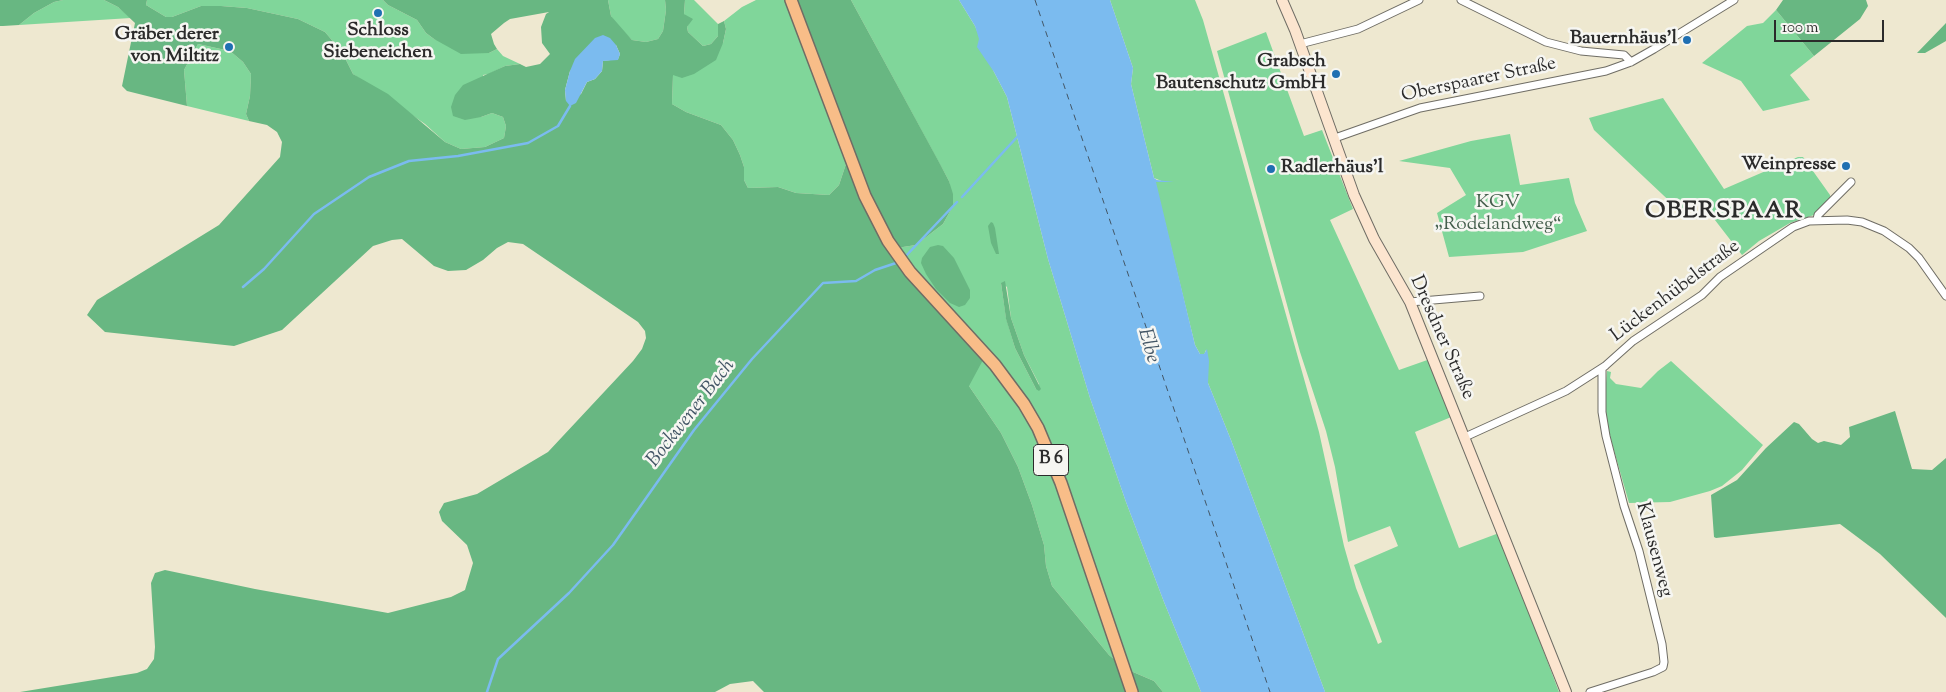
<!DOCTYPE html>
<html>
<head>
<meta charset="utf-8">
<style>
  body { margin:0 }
  #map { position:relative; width:1946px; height:692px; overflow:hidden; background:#eee8d0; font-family:"Sorts Mill Goudy",serif }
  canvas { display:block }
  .scale { position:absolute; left:1774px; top:20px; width:110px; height:22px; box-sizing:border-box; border:2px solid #2b2b2b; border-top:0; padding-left:6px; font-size:15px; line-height:18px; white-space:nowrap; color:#2b2b2b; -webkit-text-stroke:4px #f6f6f2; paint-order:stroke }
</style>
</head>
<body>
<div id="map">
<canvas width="1946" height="692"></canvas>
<div class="scale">100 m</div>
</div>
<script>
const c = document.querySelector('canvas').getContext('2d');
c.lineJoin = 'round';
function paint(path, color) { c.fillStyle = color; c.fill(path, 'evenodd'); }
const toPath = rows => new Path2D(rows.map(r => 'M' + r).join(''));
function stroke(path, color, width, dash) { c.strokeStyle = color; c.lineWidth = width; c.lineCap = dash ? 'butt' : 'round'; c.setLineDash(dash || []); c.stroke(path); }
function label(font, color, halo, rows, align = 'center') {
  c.font = font + ' "Sorts Mill Goudy",serif'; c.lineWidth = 5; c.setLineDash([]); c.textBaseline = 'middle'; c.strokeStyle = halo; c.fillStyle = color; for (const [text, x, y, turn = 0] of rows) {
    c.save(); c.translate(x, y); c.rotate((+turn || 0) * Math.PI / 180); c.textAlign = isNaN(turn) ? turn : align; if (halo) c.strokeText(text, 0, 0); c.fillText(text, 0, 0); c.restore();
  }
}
paint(toPath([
  [63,0,104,0,118,7,131,18,19,25,34,13,54,2],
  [147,0,383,0,388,5,417,20,426,33,434,39,489,53,497,49,503,56,520,64,505,66,489,74,483,75,481,117,492,113,503,117,506,126,504,138,485,147,461,149,445,142,425,124,353,74,342,52,325,32,298,19,247,8,221,6,201,6,172,17,166,17,146,5],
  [608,0,665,0,666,10,663,31,658,39,646,42,632,40,617,26,611,16],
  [685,0,694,0,718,24,718,36,711,44,703,46,688,32,687,27,689,23,684,14],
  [756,0,788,0,849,155,839,185,829,195,796,193,778,187,748,188,744,180,744,167,740,155,733,140,721,125,686,112,672,104,673,75,723,43,726,29,724,21,742,7],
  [851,0,959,0,975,26,994,72,1007,97,1048,259,1090,398,1126,502,1164,602,1201,692,1163,692,1154,681,1126,669,1109,655,1052,586,1046,566,1044,545,1032,505,1018,467,1001,433,969,386,929,301,903,272,889,253,903,247,916,245,943,224,953,206,949,181],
  [1001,283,1007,287,1011,318,1024,355,1039,384,1036,389,1015,348,1006,318],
  [1110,0,1195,0,1203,20,1319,432,1344,546,1356,588,1378,644,1382,642,1354,565,1398,546,1390,526,1348,542,1335,467,1326,431,1300,352,1217,51,1266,32,1304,136,1322,130,1353,209,1330,220,1399,370,1433,358,1456,415,1415,432,1459,548,1499,533,1559,692,1325,692,1231,440,1208,383,1206,350,1204,355,1200,354,1195,345,1155,182,1164,182,1154,178,1131,84,1133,68],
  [1776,10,1814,56,1790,75,1810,100,1763,111,1741,81,1702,63,1747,26,1763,23],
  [198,44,230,51,243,62,251,74,250,96,246,114,249,121,187,106,184,70],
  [1663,98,1724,189,1798,157,1803,157,1830,195,1831,200,1814,215,1790,223,1759,241,1742,255,1701,202,1679,210,1594,130,1589,118],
  [1510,134,1520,185,1569,178,1575,203,1587,231,1523,252,1449,257,1437,213,1466,195,1450,168,1399,161,1471,141],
  [1671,361,1763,445,1742,470,1722,486,1710,491,1670,502,1629,503,1609,433,1604,407,1607,371,1611,372,1610,378,1616,384,1641,388,1658,371]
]), '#80d69a');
paint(toPath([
  [0,0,63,0,54,2,34,13,19,25,3,26,0,26],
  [104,0,147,0,146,5,166,17,172,17,201,6,221,6,247,8,298,19,325,32,342,52,353,74,388,94,445,142,461,149,485,147,504,138,506,126,503,117,492,113,481,117,465,120,453,116,451,107,455,95,463,85,505,66,520,64,526,67,540,64,550,54,542,43,541,27,546,14,549,12,510,19,504,23,491,34,494,44,497,49,489,53,461,54,434,39,426,33,417,20,388,5,383,0,608,0,611,16,632,40,646,42,658,39,663,31,666,10,665,0,685,0,684,14,693,19,687,27,688,32,703,46,711,44,718,36,718,24,724,21,726,29,723,43,716,60,694,74,682,78,673,75,672,104,686,112,721,125,733,140,740,155,744,167,744,180,748,188,778,187,796,193,829,195,839,185,849,155,793,0,851,0,939,162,949,181,953,194,953,206,943,224,916,245,903,247,890,253,903,272,983,360,969,386,1001,433,1018,467,1032,505,1044,545,1046,566,1052,586,1109,655,1126,669,1154,681,1163,692,764,692,753,681,730,684,715,692,20,692,137,673,147,669,154,659,155,647,151,583,155,573,165,570,255,589,388,613,451,597,465,590,473,563,467,545,442,521,439,512,444,503,477,494,548,452,633,361,642,349,646,338,645,331,638,322,523,244,508,242,497,248,483,260,466,270,448,271,434,266,402,239,392,240,373,246,282,330,234,346,105,332,87,315,97,300,219,225,280,157,282,142,277,132,267,125,249,121,246,114,250,96,251,74,243,62,230,51,198,44,184,70,187,106,127,91,122,86,135,23,118,7],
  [616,45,620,54,618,59,603,61,602,71,595,79,587,82,581,94,566,101,565,90,570,71],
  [1783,0,1866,0,1868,6,1860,19,1814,56,1776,10],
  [1946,23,1946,41,1925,53,1917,53],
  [991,222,993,223,995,228,999,254,996,254,991,243,988,226],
  [938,245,943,246,954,258,970,290,970,298,965,305,959,307,950,303,936,289,926,274,921,263,922,258,930,247],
  [1005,281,1011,318,1024,355,1041,389,1039,391,1036,389,1015,348,1006,319,1001,283],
  [1895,411,1912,469,1932,470,1946,458,1946,618,1880,554,1840,524,1716,538,1714,537,1711,495,1737,480,1766,448,1794,422,1799,424,1812,439,1818,443,1824,441,1841,445,1850,437,1849,427]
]), '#68b782');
paint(toPath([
  [959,0,1110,0,1133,68,1131,84,1154,178,1157,180,1174,182,1156,182,1195,345,1200,354,1204,354,1207,349,1209,361,1208,383,1231,440,1325,692,1201,692,1164,602,1126,502,1090,398,1048,259,1007,97,994,72,977,47,979,39,975,26],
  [603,35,610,38,616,45,620,54,618,60,603,61,602,71,595,79,587,82,576,103,570,106,566,101,565,90,570,71,575,59,595,38]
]), '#7bbbef');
stroke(toPath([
  [962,197,1018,136],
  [903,259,957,202],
  [243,287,264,269,314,214,369,177,409,161,458,156,528,143,558,126,570,106],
  [487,692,498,659,569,593,613,545,694,430,752,359,823,283,856,281,875,270,899,262]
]), '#7bbbef', 2.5);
stroke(toPath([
  [1035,0,1270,692]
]), '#435666', 1, [6, 5]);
const minor = toPath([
  [1461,0,1546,42,1581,51,1624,55,1631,62],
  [1300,44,1358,29,1419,0],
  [1335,138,1420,108,1606,71,1631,62,1654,49,1734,0],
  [1817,219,1818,215,1851,182],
  [1410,302,1480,296],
  [1465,437,1566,391,1605,366,1633,341,1702,295,1720,277,1793,227,1809,221,1847,220,1862,222,1884,231,1909,248,1919,258,1946,296],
  [1590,692,1653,672,1663,667,1664,662,1662,644,1639,551,1624,506,1606,436,1602,412,1602,368,1605,366]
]);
const secondary = toPath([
  [1282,0,1295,30,1354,195,1374,239,1410,302,1566,692]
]);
const primary = toPath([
  [791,0,865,196,888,241,910,272,995,365,1024,404,1038,428,1061,483,1132,692]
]);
stroke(minor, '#6f6d65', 9);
stroke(secondary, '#6f6d65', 12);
stroke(primary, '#6f6d65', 14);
stroke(minor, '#fff', 7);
stroke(secondary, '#fce5cf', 10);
stroke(primary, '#f8bd88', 11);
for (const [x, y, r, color] of [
  [378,13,5,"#1f6fb2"],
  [1687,40,5,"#1f6fb2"],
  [229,47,5,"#1f6fb2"],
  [1336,74,5,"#1f6fb2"],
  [1846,166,5,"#1f6fb2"],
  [1271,169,5,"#1f6fb2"]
]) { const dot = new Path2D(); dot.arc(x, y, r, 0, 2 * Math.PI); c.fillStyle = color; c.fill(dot); stroke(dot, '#f6f6f2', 2); }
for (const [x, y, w] of [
  [1051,460,35]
]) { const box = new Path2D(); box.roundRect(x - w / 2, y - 15.5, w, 31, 4); c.fillStyle = '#f6f6f2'; c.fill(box); stroke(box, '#2b2b2b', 1); }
label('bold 18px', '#2b2b2b', null, [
  ["B 6",1051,460]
]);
label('bold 19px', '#2b2b2b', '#f6f6f2', [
  ["Schloss",378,32,"center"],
  ["Siebeneichen",378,54,"center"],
  ["Gräber derer",219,36],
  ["von Miltitz",219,58],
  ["Bauernhäus'l",1677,40],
  ["Grabsch",1326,63],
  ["Bautenschutz GmbH",1326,85],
  ["Weinpresse",1836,166],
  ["Radlerhäus'l",1281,169,"left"]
], 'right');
label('19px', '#2b2b2b', '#f6f6f2', [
  ["Oberspaarer Straße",1479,81,-12],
  ["Lückenhübelstraße",1676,292,-37],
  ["Dresdner Straße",1441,338,66],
  ["Klausenweg",1653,550,75]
]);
label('19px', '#445e4c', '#f6f6f2', [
  ["KGV",1498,204],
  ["„Rodelandweg“",1498,226]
]);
label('italic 20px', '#435666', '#f6f6f2', [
  ["Elbe",1147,346,74],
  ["Bockwener Bach",692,414,-52]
]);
c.letterSpacing = '1px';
label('bold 24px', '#2b2b2b', '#f6f6f2', [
  ["OBERSPAAR",1724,213]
]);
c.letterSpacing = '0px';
</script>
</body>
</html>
